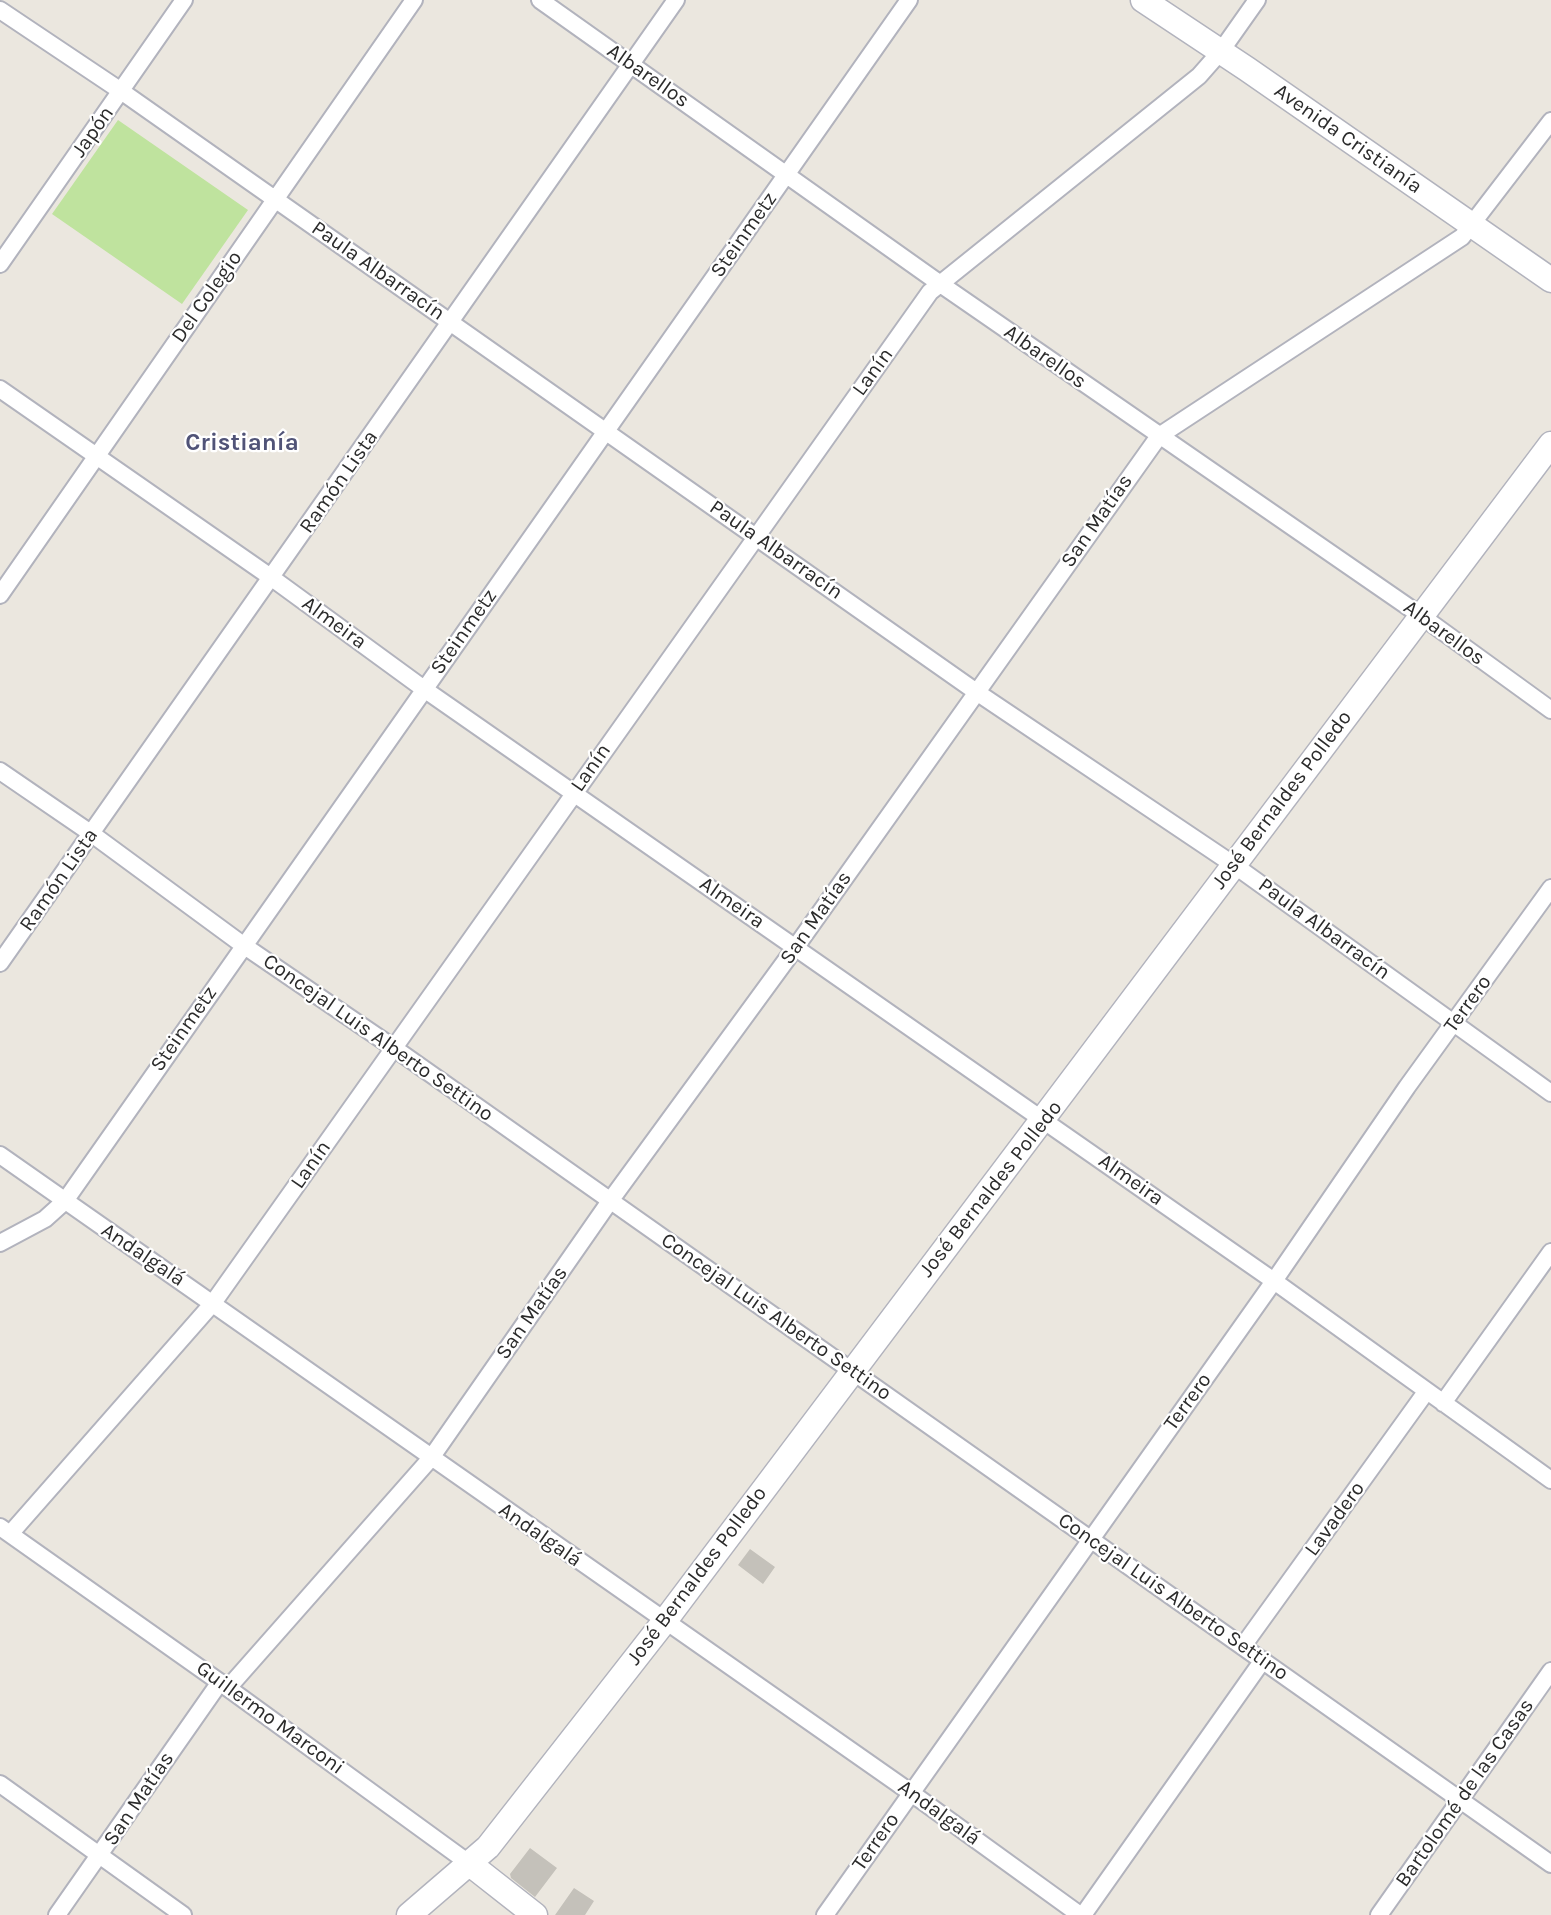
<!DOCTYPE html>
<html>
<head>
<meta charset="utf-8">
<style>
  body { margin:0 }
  canvas { display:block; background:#ebe7df }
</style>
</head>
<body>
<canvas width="1551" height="1915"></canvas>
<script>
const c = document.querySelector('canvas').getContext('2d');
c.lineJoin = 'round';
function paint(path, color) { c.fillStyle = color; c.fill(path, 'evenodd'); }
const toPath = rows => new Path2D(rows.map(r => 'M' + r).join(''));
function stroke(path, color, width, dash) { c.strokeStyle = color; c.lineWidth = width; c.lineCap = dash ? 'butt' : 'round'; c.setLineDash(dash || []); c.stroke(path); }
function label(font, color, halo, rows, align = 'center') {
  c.font = font + ' Karla,sans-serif'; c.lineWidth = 4.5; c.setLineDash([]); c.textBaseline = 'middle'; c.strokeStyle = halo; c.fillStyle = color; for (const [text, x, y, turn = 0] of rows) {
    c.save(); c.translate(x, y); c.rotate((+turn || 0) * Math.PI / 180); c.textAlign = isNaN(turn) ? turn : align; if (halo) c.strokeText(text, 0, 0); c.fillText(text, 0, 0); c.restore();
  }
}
paint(toPath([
  [118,120,248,210,182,304,52,214]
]), '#bfe39e');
paint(toPath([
  [750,1549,775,1567,763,1584,738,1565],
  [530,1848,557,1868,535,1897,511,1878,510,1874],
  [574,1888,594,1901,585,1915,555,1915]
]), '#c4c1ba');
const street = toPath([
  [540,0,939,283,1420,615,1551,710],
  [0,10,121,91,975,691,1234,865,1551,1093],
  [0,264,184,0],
  [0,389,272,578,424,689,1274,1281,1551,1480],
  [0,595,414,0],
  [0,771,92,834,243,945,394,1048,1551,1864],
  [0,963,676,0],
  [0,1155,910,1792,1080,1915],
  [0,1243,45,1219,65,1201,909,0],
  [1443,1403,1551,1252],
  [0,1527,228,1688,470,1864],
  [10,1534,213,1303,930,292,1199,76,1221,51,1257,0],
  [1243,1646,1426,1392],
  [228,1688,431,1458,610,1201,795,948,1159,436,1462,237,1551,121],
  [0,1784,183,1915],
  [57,1915,220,1682],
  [825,1915,1274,1281,1407,1087,1551,888],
  [1083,1915,1263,1660],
  [1379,1915,1551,1671]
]);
const secondary = toPath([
  [1143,0,1247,69,1551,280],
  [470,1864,535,1915],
  [409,1915,488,1847,664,1622,1551,444]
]);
stroke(street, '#b2b3bd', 20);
stroke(secondary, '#b2b3bd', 27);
stroke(street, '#fff', 16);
stroke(secondary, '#fff', 24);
label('21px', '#2b2b2b', '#fff', [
  ["Albarellos",648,76,35],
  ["Japón",93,132,-55],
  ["Avenida Cristianía",1348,139,35],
  ["Steinmetz",744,235,-55],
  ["Paula Albarracín",378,271,35],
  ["Del Colegio",207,297,-55],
  ["Albarellos",1045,357,35],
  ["Lanín",873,372,-54],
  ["Ramón Lista",339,482,-55],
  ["San Matías",1097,521,-55],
  ["Paula Albarracín",776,550,35],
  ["Almeira",334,623,36],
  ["Steinmetz",464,632,-55],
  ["Albarellos",1444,633,36],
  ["Lanín",591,768,-55],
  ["José Bernaldes Polledo",1282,800,-53],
  ["Ramón Lista",59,880,-55],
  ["Almeira",732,903,35],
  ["San Matías",816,918,-55],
  ["Paula Albarracín",1324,929,36],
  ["Terrero",1468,1004,-54],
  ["Steinmetz",184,1029,-55],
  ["Concejal Luis Alberto Settino",378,1038,35],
  ["Lanín",311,1165,-55],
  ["Almeira",1131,1180,35],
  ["José Bernaldes Polledo",991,1189,-52],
  ["Andalgalá",143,1255,34],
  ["San Matías",532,1313,-55],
  ["Concejal Luis Alberto Settino",776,1317,35],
  ["Terrero",1188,1402,-54],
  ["Lavadero",1335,1519,-54],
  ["Andalgalá",540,1535,35],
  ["José Bernaldes Polledo",697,1576,-53],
  ["Concejal Luis Alberto Settino",1173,1597,35],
  ["Guillermo Marconi",270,1718,36],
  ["Bartolomé de las Casas",1465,1793,-55],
  ["San Matías",139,1799,-56],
  ["Andalgalá",939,1813,36],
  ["Terrero",876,1842,-55]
]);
label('bold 24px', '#505377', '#fff', [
  ["Cristianía",242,443]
]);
</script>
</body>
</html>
